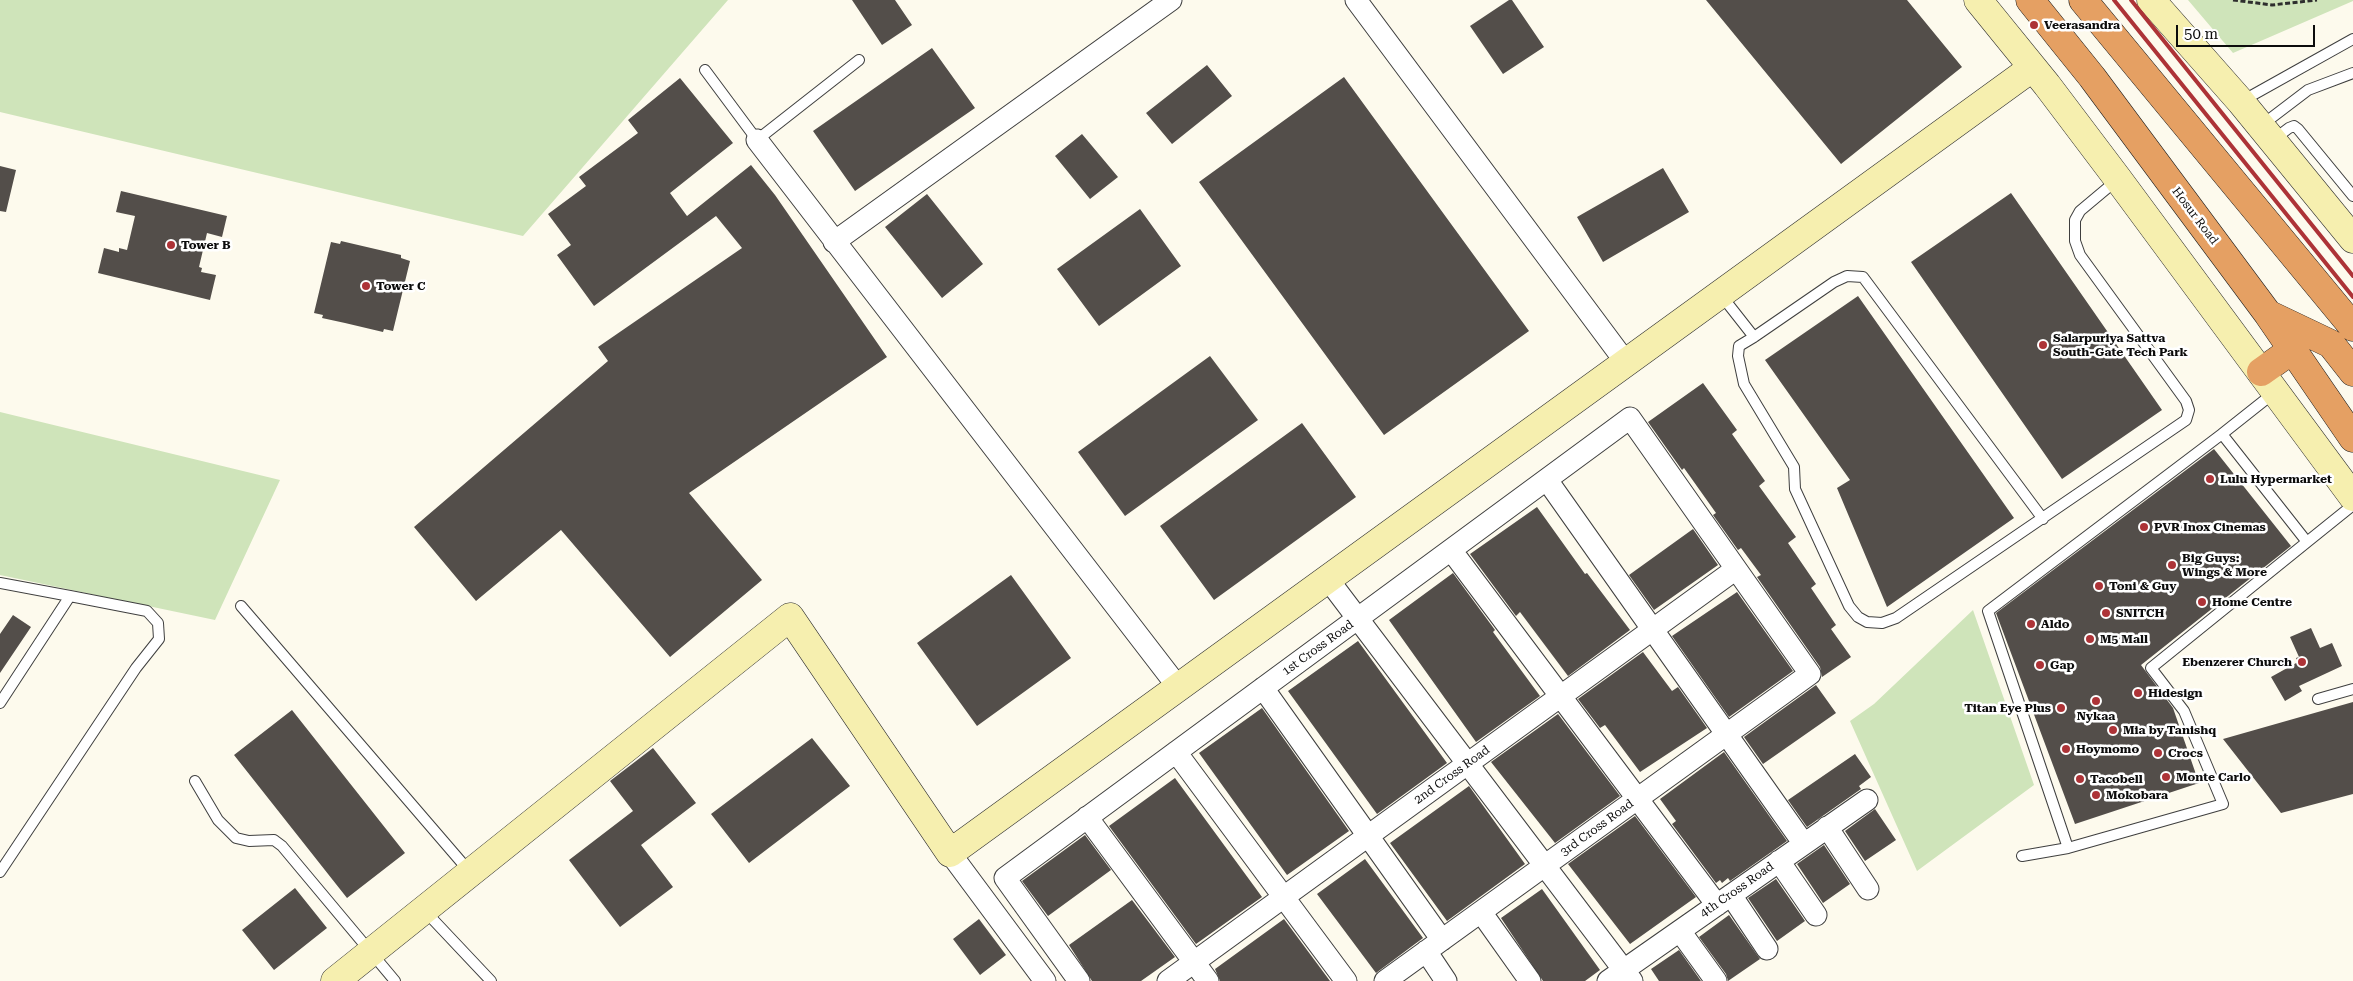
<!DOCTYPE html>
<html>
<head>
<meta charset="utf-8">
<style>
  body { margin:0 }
  #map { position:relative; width:2353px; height:981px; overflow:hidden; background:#fdfaed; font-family:"Roboto Serif",serif }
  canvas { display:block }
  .scale { position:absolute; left:2176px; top:25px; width:139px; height:22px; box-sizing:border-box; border:2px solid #0c0c0c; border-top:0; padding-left:6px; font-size:15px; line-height:18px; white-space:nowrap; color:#0c0c0c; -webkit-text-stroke:4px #fff; paint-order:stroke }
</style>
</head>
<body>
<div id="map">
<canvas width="2353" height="981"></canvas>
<div class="scale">50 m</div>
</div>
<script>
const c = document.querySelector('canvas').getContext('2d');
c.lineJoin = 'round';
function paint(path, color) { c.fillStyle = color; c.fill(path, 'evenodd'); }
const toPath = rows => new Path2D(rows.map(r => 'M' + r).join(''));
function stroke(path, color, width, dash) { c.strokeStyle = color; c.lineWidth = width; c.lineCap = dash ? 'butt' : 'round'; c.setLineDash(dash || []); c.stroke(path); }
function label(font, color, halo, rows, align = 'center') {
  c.font = font + ' "Roboto Serif",serif'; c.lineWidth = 5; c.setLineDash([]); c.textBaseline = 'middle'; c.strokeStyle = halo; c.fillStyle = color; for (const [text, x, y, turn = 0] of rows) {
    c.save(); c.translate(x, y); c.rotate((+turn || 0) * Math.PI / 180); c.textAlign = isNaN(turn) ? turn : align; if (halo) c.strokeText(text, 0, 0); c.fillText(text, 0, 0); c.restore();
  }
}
paint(toPath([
  [0,0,728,0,523,236,0,112],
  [2188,0,2353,0,2353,1,2233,53],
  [0,412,280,480,215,620,0,575],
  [1973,610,2034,785,1917,871,1850,721,1874,704]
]), '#cfe4ba');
paint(toPath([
  [852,0,895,0,912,25,882,45],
  [1509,0,1512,0,1544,47,1503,74,1470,26],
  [1706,0,1907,0,1962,67,1841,164],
  [932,48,975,108,855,191,813,131],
  [1207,65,1232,96,1172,144,1146,113],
  [1344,77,1529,331,1384,435,1199,182],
  [680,78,733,143,670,193,687,216,751,165,775,195,887,357,689,493,762,580,670,657,561,530,476,601,414,527,608,361,598,347,742,248,716,216,594,306,557,255,571,245,548,214,586,186,579,177,638,133,628,120],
  [1082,134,1118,177,1090,199,1055,156],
  [0,166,16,170,6,212,0,211],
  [1663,168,1689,212,1603,262,1577,217],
  [121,191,227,216,222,237,207,233,199,267,202,268,201,272,216,275,210,300,98,273,104,248,119,252,119,248,127,250,135,216,116,212],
  [2011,193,2162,410,2062,479,1911,262],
  [927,194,983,264,942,298,885,227],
  [1140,209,1181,266,1099,326,1057,269],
  [341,241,401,255,401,258,410,261,393,331,384,329,383,332,345,323,322,318,323,315,314,313,331,242,340,244],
  [1858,296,2014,518,1887,607,1837,488,1850,480,1765,360],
  [1210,356,1258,420,1125,516,1078,452],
  [1703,383,1737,430,1732,434,1765,481,1759,486,1796,537,1788,543,1816,584,1811,588,1836,625,1831,629,1851,657,1822,677,1820,667,1757,577,1761,575,1741,548,1738,550,1713,515,1716,513,1684,468,1682,470,1648,422],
  [1302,423,1356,497,1214,600,1160,526],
  [2214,449,2291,546,2141,665,2173,708,2199,783,2075,824,1996,613],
  [1537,507,1585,574,1587,573,1630,630,1568,676,1520,612,1516,616,1470,554],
  [1693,529,1718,565,1654,610,1629,575],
  [1453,573,1495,630,1493,632,1540,696,1476,742,1389,620],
  [1011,575,1071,658,977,726,917,643],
  [1737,592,1793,671,1729,717,1672,636],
  [13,615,31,627,0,673,0,634],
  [2311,628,2320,648,2332,643,2342,666,2299,686,2302,691,2285,701,2271,677,2298,662,2296,658,2299,657,2290,637],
  [1358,641,1447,763,1377,814,1288,691],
  [1643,652,1672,691,1678,687,1707,728,1640,772,1605,725,1600,728,1578,699],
  [1816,685,1836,713,1763,764,1744,737],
  [2353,702,2353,794,2281,813,2223,739],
  [1262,708,1349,831,1287,875,1199,753],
  [292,710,405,853,347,898,234,755],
  [1558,714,1620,796,1555,843,1491,762],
  [812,738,850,786,749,863,711,814],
  [653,748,696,803,641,845,673,887,620,927,569,860,633,811,610,781],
  [1724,752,1787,841,1730,881,1728,878,1722,883,1720,880,1716,883,1672,824,1676,821,1660,799],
  [1855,754,1871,777,1859,786,1861,789,1807,827,1788,800],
  [1175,778,1262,897,1196,944,1109,826],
  [1469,786,1525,864,1447,921,1390,843],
  [1875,809,1896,840,1865,861,1845,831],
  [1635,816,1696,897,1630,944,1568,864],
  [1085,835,1111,870,1048,916,1022,881],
  [1824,845,1850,884,1823,903,1797,864],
  [1365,859,1423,938,1376,973,1317,894],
  [1776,879,1805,921,1777,941,1748,898],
  [295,888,327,928,274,970,242,930],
  [1542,889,1600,970,1585,981,1543,981,1501,918],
  [1132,900,1175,957,1141,981,1092,981,1069,945],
  [1729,915,1760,959,1728,981,1726,974,1699,937],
  [979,919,1006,955,980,975,953,939],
  [1284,919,1330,981,1220,981,1215,969],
  [1679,950,1701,981,1659,981,1651,969]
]), '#534e4a');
const lane = toPath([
  [705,70,757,140,859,60],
  [2242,101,2353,39],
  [2262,125,2308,90,2353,73],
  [2273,140,2289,128,2294,126,2298,129,2353,196],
  [1721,295,1754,337,1739,346,1738,356,1744,384,1794,467,1795,489,1849,606,1858,617,1867,622,1882,623,1896,618,2186,420,2189,410,2186,401,2080,255,2075,241,2075,220,2080,211,2117,180],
  [1754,337,1834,282,1847,276,1863,277,2043,519],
  [2275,392,2222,434,2307,542,2353,505],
  [2222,434,1988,611,2068,848,2223,804,2184,711,2151,668,2307,542],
  [0,583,70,596,0,703],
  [241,606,469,871],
  [2318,699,2353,689],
  [195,781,218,820,236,838,249,841,274,840,282,846,395,981],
  [2022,856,2068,848],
  [0,872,136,668,159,639,158,623,147,611,70,596],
  [424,910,491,981]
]);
const street = toPath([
  [1356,0,1627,364],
  [757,140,1178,687],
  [834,242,1171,0],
  [1547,480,1804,844],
  [1451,550,1717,905],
  [1327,578,1632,981],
  [1263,688,1442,940],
  [1176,752,1346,981],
  [1087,817,1208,981],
  [1827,827,1868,889],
  [950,853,1045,981],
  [1779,861,1816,915],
  [1731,895,1767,949],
  [1481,912,1530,981],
  [1680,931,1716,981],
  [1426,951,1446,981],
  [1079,981,1005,878,1630,418,1810,674,1385,981],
  [1168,981,1736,569],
  [1608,981,1867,800]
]);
const secondary = toPath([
  [1978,0,2047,85,2118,179,2353,497],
  [2151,0,2241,102,2353,239],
  [335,981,790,617,950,853,2032,68]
]);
const highway = toPath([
  [2030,0,2092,77,2268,314,2353,438],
  [2083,0,2353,327],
  [2268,314,2331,344,2353,372],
  [2261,372,2292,350]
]);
stroke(lane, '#3f3f3f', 12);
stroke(street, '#3f3f3f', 23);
stroke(secondary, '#2e2e2e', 29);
stroke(highway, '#1d1d1d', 29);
stroke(toPath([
  [2233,0,2272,5,2317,0]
]), '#2e2e2e', 3, [5, 2.5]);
stroke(lane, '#fff', 10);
stroke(street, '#fff', 21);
stroke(secondary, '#f6efaf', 28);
stroke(highway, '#e5a063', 28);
stroke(toPath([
  [2114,0,2353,297],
  [2131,0,2353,276]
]), '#ad3337', 4);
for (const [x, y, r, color] of [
  [2034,25,5,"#ad3337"],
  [171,245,5,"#ad3337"],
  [366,286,5,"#ad3337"],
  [2043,345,5,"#ad3337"],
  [2210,479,5,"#ad3337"],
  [2144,527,5,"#ad3337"],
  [2172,565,5,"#ad3337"],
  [2099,586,5,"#ad3337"],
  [2202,602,5,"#ad3337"],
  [2106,613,5,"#ad3337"],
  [2031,624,5,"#ad3337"],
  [2090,639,5,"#ad3337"],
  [2302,662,5,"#ad3337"],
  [2040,665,5,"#ad3337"],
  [2138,693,5,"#ad3337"],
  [2096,701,5,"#ad3337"],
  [2061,708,5,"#ad3337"],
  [2113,730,5,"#ad3337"],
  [2066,749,5,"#ad3337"],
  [2158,753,5,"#ad3337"],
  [2166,777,5,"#ad3337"],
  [2080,779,5,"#ad3337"],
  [2096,795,5,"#ad3337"]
]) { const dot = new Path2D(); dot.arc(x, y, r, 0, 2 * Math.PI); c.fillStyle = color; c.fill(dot); stroke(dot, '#fff', 2); }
label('bold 12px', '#0c0c0c', '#fff', [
  ["Veerasandra",2044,25],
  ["Tower B",181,245],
  ["Tower C",376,286],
  ["Salarpuriya Sattva",2053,338],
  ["South-Gate Tech Park",2053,352],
  ["Lulu Hypermarket",2220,479],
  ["PVR Inox Cinemas",2154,527],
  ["Big Guys:",2182,558],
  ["Wings & More",2182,572],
  ["Toni & Guy",2109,586],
  ["Home Centre",2212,602],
  ["SNITCH",2116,613],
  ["Aldo",2041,624],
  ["M5 Mall",2100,639],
  ["Ebenzerer Church",2292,662,"right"],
  ["Gap",2050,665],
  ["Hidesign",2148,693],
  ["Titan Eye Plus",2051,708,"right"],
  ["Nykaa",2096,716,"center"],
  ["Mia by Tanishq",2123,730],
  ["Hoymomo",2076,749],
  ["Crocs",2168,753],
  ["Monte Carlo",2176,777],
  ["Tacobell",2090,779],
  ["Mokobara",2106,795]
], 'left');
label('12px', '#0c0c0c', '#fff', [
  ["Hosur Road",2195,216,53],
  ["1st Cross Road",1318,648,-36],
  ["2nd Cross Road",1452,775,-36],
  ["3rd Cross Road",1597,828,-36],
  ["4th Cross Road",1737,890,-35]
]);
</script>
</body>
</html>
